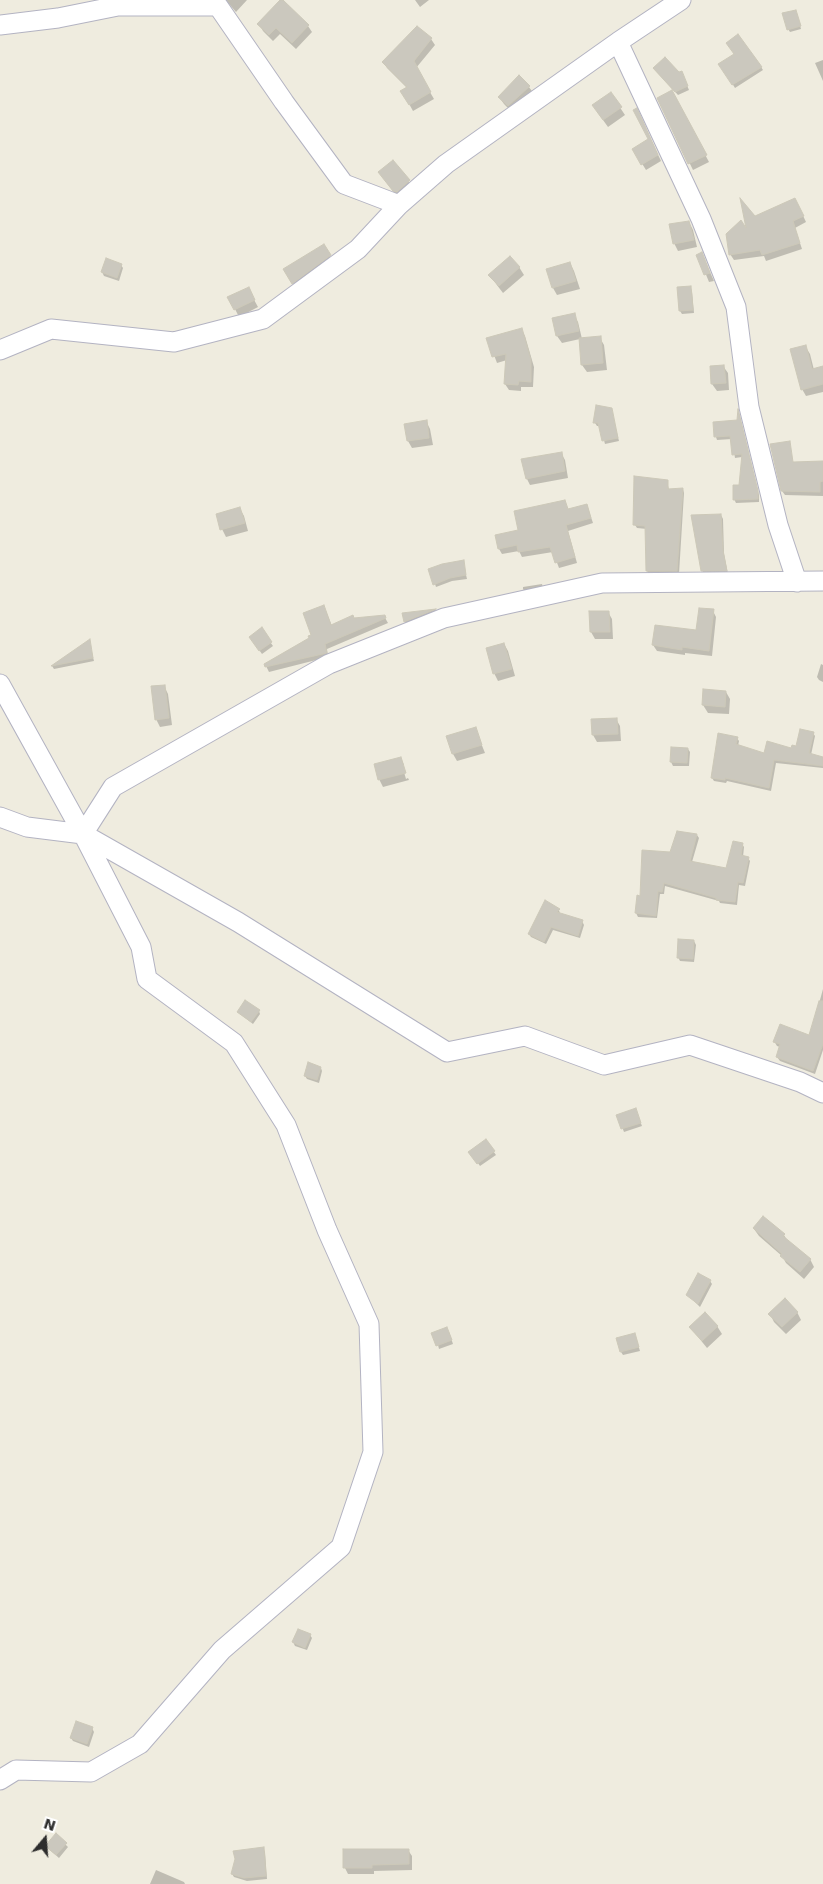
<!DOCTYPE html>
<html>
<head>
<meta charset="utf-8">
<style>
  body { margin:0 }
  #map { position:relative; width:823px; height:1884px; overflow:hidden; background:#efecdf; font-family:"DejaVu Sans",sans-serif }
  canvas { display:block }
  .north { position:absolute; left:20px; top:1814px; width:50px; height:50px; -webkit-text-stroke:4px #fff; paint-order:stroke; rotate:18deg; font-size:14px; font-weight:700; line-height:20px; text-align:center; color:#2d2d2d }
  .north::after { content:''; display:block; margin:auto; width:18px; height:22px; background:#2d2d2d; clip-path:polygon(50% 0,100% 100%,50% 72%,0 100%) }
</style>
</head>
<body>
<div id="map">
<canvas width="823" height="1884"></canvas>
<div class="north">N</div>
</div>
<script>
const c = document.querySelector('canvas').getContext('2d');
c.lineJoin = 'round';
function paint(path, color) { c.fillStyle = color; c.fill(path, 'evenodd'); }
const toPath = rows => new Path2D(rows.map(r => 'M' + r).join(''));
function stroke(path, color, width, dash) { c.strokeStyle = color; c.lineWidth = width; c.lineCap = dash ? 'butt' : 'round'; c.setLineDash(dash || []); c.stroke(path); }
paint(toPath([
  [222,0,247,0,236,12,229,4],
  [415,0,429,0,420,7],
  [797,14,801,29,790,32,788,29],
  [259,24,308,26,312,32,296,49,280,34,273,41,263,31],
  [431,39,435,45,416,68,434,99,413,111,402,91,407,88,387,68,383,62],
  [823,60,823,81,815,63],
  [720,64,761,67,763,70,735,88],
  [657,72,679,73,683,76,689,90,678,95],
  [519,76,529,87,534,94,513,113,504,104,499,97],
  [672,92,709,162,693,170,658,99],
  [611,94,625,115,608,127,598,113],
  [640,116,661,161,646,170,633,149,650,140],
  [393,161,413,188,398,198,379,172],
  [798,205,806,222,795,228,802,249,766,261,764,256,734,260,730,254,748,234,755,218],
  [689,222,693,230,697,247,678,251,674,243],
  [323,246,334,263,297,290,285,269],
  [702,254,714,281,709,282,698,255],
  [570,263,574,271,580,289,557,295,553,288],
  [121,265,123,268,119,281,104,276,102,272],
  [519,267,524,275,503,293,490,276],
  [690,287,692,291,694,313,682,314,680,311,678,288],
  [252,296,258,307,239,317,235,309],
  [574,315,578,322,582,339,600,338,604,345,607,370,587,372,582,365,580,339,562,343,557,336],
  [521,329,525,336,534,367,533,387,521,387,521,391,509,390,505,384,507,360,497,363,488,339],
  [805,346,810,354,814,370,823,367,823,392,806,396,802,389],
  [723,366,728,373,729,390,717,391,712,384],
  [611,409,619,441,605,444,600,426,597,426,595,423],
  [739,413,749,456,735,458,732,439,717,440,716,437,738,422],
  [426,421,430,429,433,445,412,448,408,441],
  [561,453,565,460,568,478,530,485,527,479,523,460],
  [823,463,823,496,785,495,782,491],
  [750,464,759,495,759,502,736,503,734,499],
  [667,481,669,490,683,489,684,493,679,574,649,574,647,571,647,529,637,528,635,525],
  [564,501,569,511,587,505,593,523,568,531,577,563,559,568,553,552,522,557,519,551,502,554,499,549,520,531],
  [240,509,244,516,248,531,226,537,222,529],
  [721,515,723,519,724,554,728,574,704,574,702,570],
  [463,562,467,579,452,581,436,587,435,584],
  [542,584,543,588,525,592,523,589,523,587],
  [435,610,437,613,407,625,405,622,404,614],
  [326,611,332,626,354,619,384,616,388,623,327,649,328,657,269,672,265,664,313,636],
  [713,611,716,617,712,656,685,653,685,655,657,651,653,645,697,632],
  [608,612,612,619,613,639,595,639,591,632],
  [261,629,273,646,262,654,252,640],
  [89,641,94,661,54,669,52,666],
  [504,644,508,651,515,676,498,681,494,673],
  [821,664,823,665,823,682,819,680,817,677],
  [164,686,168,694,172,725,160,727,156,719],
  [704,690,726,692,730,699,729,714,708,713,703,705],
  [616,719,620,726,621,741,597,742,593,735],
  [475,728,485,753,457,761,453,754,448,737],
  [813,733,815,736,811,755,823,758,823,768,776,763,771,791,727,781,726,783,714,781,712,778,737,738,739,741,738,746,765,754,797,748],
  [672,748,688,749,690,752,689,766,673,766,671,762],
  [401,758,404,765,402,765,406,779,408,778,409,780,383,787,379,779],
  [697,835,699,838,692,862,727,869,742,844,744,847,743,857,748,858,750,861,745,886,739,885,737,905,720,903,719,901,665,886,664,894,660,894,657,918,638,917,636,913,641,897,671,853],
  [559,910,560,914,582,921,584,925,580,938,553,930,546,944,531,937,529,934],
  [694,941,696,945,694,962,680,961,678,957],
  [823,989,823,1050,815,1074,780,1061,777,1057,780,1047,777,1046,774,1041,810,1036],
  [259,1011,260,1014,253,1024,238,1012],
  [321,1068,322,1071,319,1083,307,1079,305,1076],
  [637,1113,642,1126,624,1132,618,1116],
  [486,1141,496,1155,480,1166,470,1152],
  [764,1218,784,1235,788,1242,810,1259,814,1267,804,1279,786,1263,782,1256,759,1236,754,1229],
  [710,1281,712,1284,700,1307,688,1295],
  [797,1312,801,1320,786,1334,774,1322,770,1314],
  [717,1326,722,1334,707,1348,690,1327],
  [449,1332,453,1344,439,1349,438,1345],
  [636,1338,640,1351,623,1355,621,1352],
  [310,1635,312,1638,307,1650,295,1646,293,1642],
  [92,1728,94,1732,89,1747,73,1741,71,1738],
  [56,1835,68,1847,59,1858,49,1849],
  [263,1848,265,1852,267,1879,247,1881,234,1877,232,1874],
  [408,1850,412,1856,412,1870,374,1871,374,1874,348,1874,345,1868],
  [156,1870,184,1882,185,1884,150,1884]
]), '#0003');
const building = toPath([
  [280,0,283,0,309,25,292,43,276,28,269,35,257,24,280,0],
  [796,10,801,26,787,30,782,13,796,10],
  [417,26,432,38,414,61,431,92,409,105,400,91,407,87,382,62,417,26],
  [738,34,762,67,732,85,718,64,734,54,726,43,738,34],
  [665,57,679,72,682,71,688,86,675,92,653,68,665,57],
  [519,75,530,86,508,106,498,97,519,75],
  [672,90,707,155,688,164,657,98,672,90],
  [611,92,622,107,603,120,592,105,611,92],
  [637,108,658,155,641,165,632,149,648,139,633,110,637,108],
  [393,160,410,180,397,192,393,191,378,172,393,160],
  [740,198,755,216,795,198,804,216,793,221,800,243,762,255,760,250,729,255,726,234,741,220,746,228,740,198],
  [689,221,694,240,673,244,669,224,689,221],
  [324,244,331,255,292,284,283,269,324,244],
  [702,252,710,273,704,275,696,255,702,252],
  [510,256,520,267,499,286,488,275,510,256],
  [106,258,122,264,117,278,101,272,106,258],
  [570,262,576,281,552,288,546,269,570,262],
  [691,286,693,310,679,311,677,287,691,286],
  [249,287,255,300,234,310,227,297,249,287],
  [575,313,579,331,556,336,552,318,575,313],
  [522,328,531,360,531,382,519,381,518,385,504,384,506,354,492,357,486,338,522,328],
  [601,336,603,363,581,365,579,338,601,336],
  [806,345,812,369,823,366,823,384,801,390,790,349,806,345],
  [724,365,726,383,711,384,710,366,724,365],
  [596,405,612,408,618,438,602,441,598,423,593,423,596,405],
  [738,409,758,491,758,499,733,500,733,485,739,485,742,454,732,455,730,436,714,437,713,422,737,420,738,409],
  [427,420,429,438,407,441,404,424,427,420],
  [790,441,793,462,823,461,823,481,820,482,820,492,781,491,770,444,790,441],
  [562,452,565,471,526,479,521,459,562,452],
  [634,476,668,480,668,489,683,488,677,571,646,571,645,526,633,525,634,476],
  [565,500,568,509,587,504,591,518,566,525,575,557,555,563,550,547,518,552,517,545,498,549,495,535,518,530,514,511,565,500],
  [240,507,245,523,220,530,216,514,240,507],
  [721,514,723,550,727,571,701,571,691,515,721,514],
  [464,560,466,575,450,578,433,585,428,569,442,564,464,560],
  [324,605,331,625,353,615,354,618,385,615,386,618,325,644,327,653,265,667,264,664,309,638,308,636,311,635,303,613,324,605],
  [699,608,714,609,709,651,682,647,682,650,652,645,655,625,696,630,699,608],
  [436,609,404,622,402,613,436,609],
  [589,611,609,611,610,632,590,632,589,611],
  [262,627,272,642,259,651,249,637,262,627],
  [90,639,93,658,51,666,90,639],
  [504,643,512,669,493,674,486,648,504,643],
  [165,685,169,718,155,720,151,686,165,685],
  [703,689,726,691,725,707,702,705,703,689],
  [617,718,618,734,592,735,591,719,617,718],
  [476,727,482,745,452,754,446,736,476,727],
  [800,729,814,732,809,753,823,757,823,766,774,760,769,788,725,778,725,780,711,778,718,733,738,737,736,744,764,753,767,741,791,748,792,745,796,746,800,729],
  [671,747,688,748,687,763,670,762,671,747],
  [401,757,406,773,378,780,374,764,401,757],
  [677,831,697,834,690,861,726,868,733,841,743,843,741,855,749,857,743,883,738,882,735,902,716,900,716,898,664,883,662,892,658,891,656,916,635,913,637,895,640,896,642,850,670,852,677,831],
  [545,900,560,909,557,912,583,920,578,936,551,927,544,942,528,934,545,900],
  [678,939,694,940,693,959,677,958,678,939],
  [245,1000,260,1010,251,1022,237,1012,245,1000],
  [819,1001,823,1001,823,1044,813,1071,776,1057,780,1044,773,1042,780,1024,809,1035,819,1001],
  [308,1062,321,1067,317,1080,304,1076,308,1062],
  [636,1108,641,1123,621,1129,616,1115,636,1108],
  [486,1139,495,1151,477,1164,468,1152,486,1139],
  [763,1216,785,1234,783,1236,811,1259,800,1272,780,1256,782,1254,753,1228,763,1216],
  [698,1273,711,1280,698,1304,686,1295,698,1273],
  [785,1298,798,1312,782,1327,768,1314,785,1298],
  [705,1312,718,1326,702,1341,689,1327,705,1312],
  [447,1327,452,1340,436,1346,431,1333,447,1327],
  [635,1333,639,1347,620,1352,616,1338,635,1333],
  [298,1629,311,1634,305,1648,292,1642,298,1629],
  [76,1721,93,1727,87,1744,70,1738,76,1721],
  [56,1833,67,1843,56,1855,45,1846,56,1833],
  [264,1847,266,1876,244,1878,231,1874,235,1859,233,1851,264,1847],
  [343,1849,409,1849,409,1864,372,1865,372,1868,343,1868,343,1849]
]);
paint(building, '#cbc8be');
stroke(building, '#ccc8b8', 1);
const minor = toPath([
  [0,25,58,18,118,6,218,6,284,102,344,184,399,205],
  [618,42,701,219,736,307,749,407,778,525,797,582],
  [0,350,51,329,174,342,263,319,358,249,399,205,446,164,618,42,681,0],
  [0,684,83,834,141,947,147,979,234,1043,286,1125,327,1230,369,1324,373,1452,341,1547,222,1650,140,1744,91,1772,16,1770,0,1780],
  [0,817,27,827,83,834,238,922,447,1052,525,1036,604,1065,690,1045,800,1082,823,1093],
  [83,834,113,787,329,664,444,618,602,583,823,581]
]);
stroke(minor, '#b3b3c2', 21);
stroke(minor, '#fff', 19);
</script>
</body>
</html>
